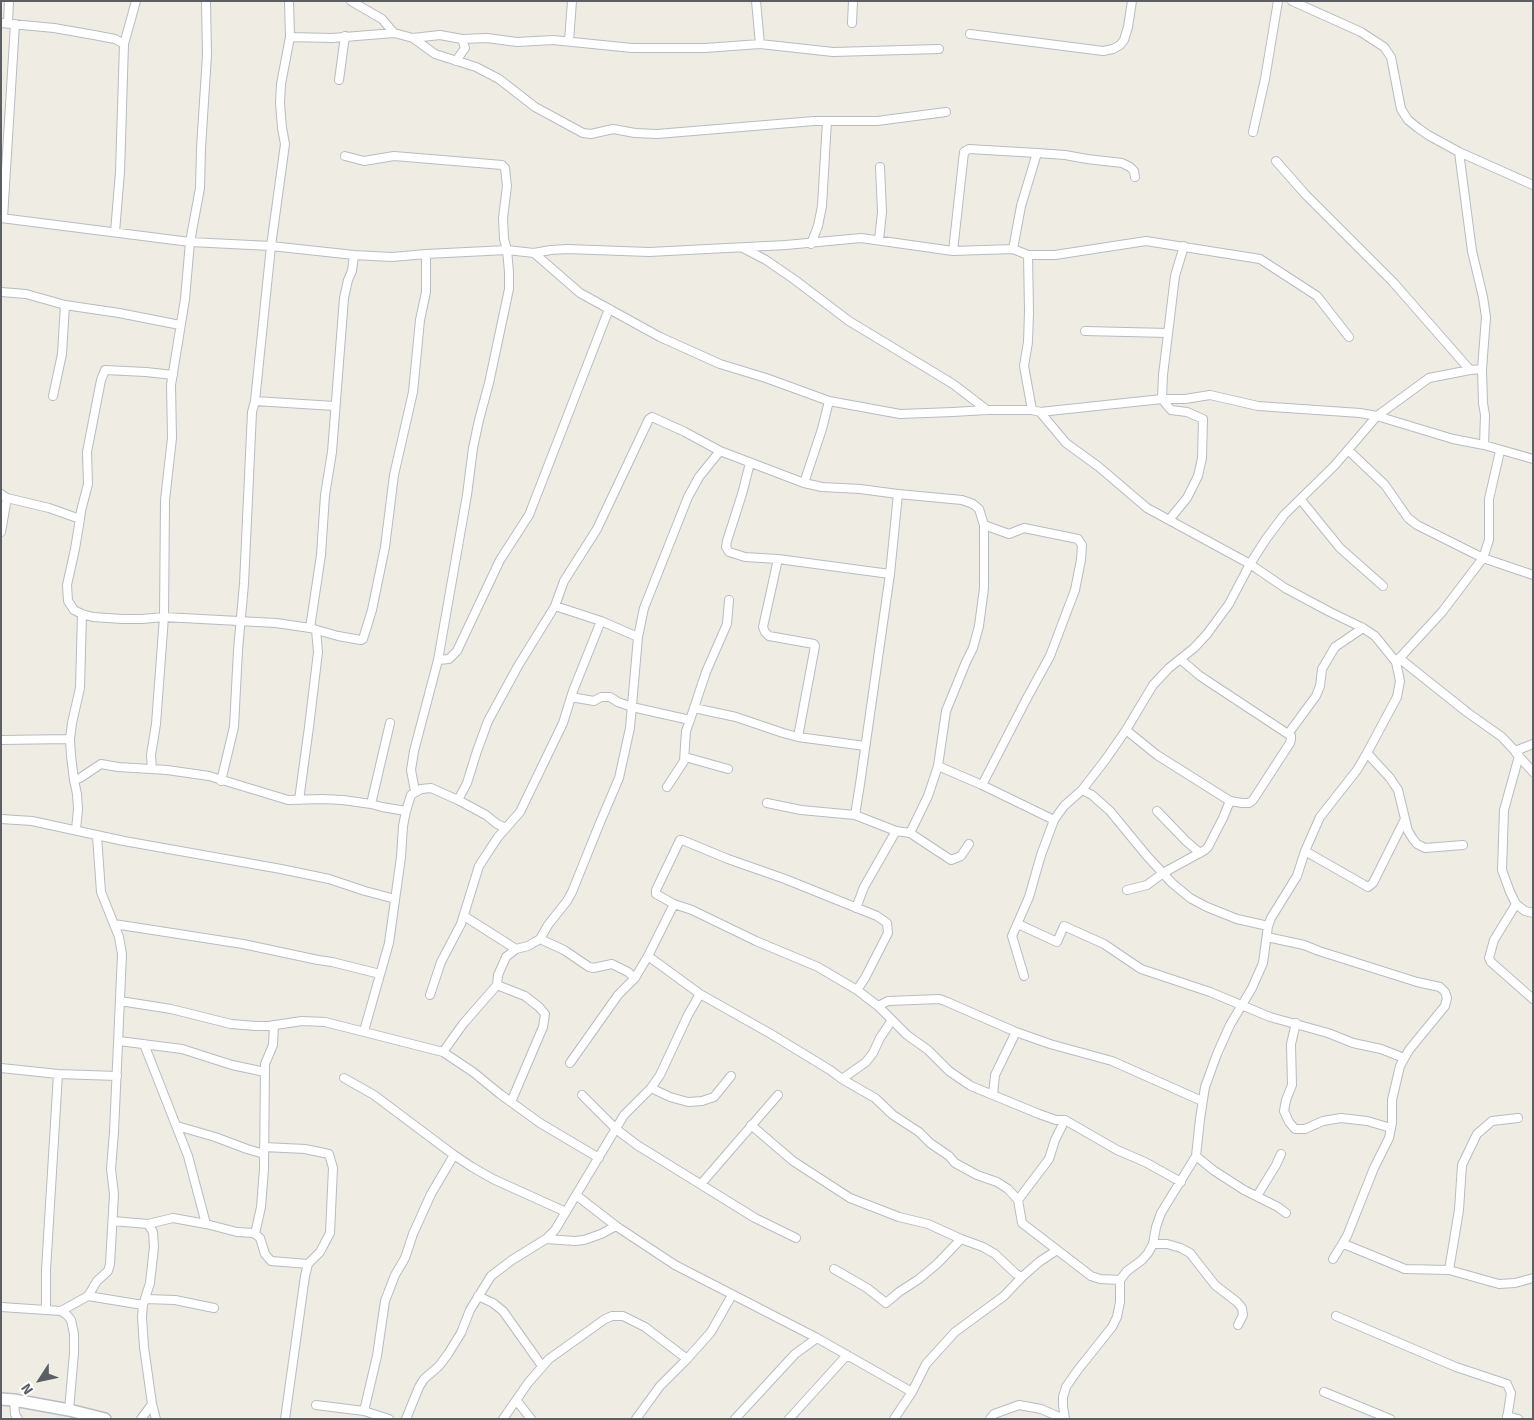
<!DOCTYPE html>
<html>
<head>
<meta charset="utf-8">
<style>
  body { margin:0 }
  #map { position:relative; width:1534px; height:1420px; overflow:hidden; background:#efede3; font-family:Signika,sans-serif }
  canvas { display:block }
  .frame { position:absolute; inset:0; border:2px solid #5b5f64; pointer-events:none }
  .north { position:absolute; left:15px; top:1355px; width:50px; height:50px; -webkit-text-stroke:4px #fff; paint-order:stroke; rotate:235deg; font-size:14px; font-weight:700; line-height:20px; text-align:center; color:#5b5f64 }
  .north::after { content:''; display:block; margin:auto; width:18px; height:22px; background:#5b5f64; clip-path:polygon(50% 0,100% 100%,50% 72%,0 100%) }
</style>
</head>
<body>
<div id="map">
<canvas width="1534" height="1420"></canvas>
<div class="frame"></div>
<div class="north">N</div>
</div>
<script>
const c = document.querySelector('canvas').getContext('2d');
c.lineJoin = 'round';
const toPath = rows => new Path2D(rows.map(r => 'M' + r).join(''));
function stroke(path, color, width, dash) { c.strokeStyle = color; c.lineWidth = width; c.lineCap = dash ? 'butt' : 'round'; c.setLineDash(dash || []); c.stroke(path); }
const street = toPath([
  [351,1,382,19,394,33],
  [756,1,760,44],
  [1292,1,1361,32,1384,47,1391,57,1401,109,1408,120,1418,128,1428,135,1459,152,1533,185],
  [1,23,54,28,94,35,115,39,124,44],
  [8,23,9,1],
  [852,23,853,1],
  [970,34,1103,51,1113,49,1120,45,1124,40,1128,27,1132,1],
  [290,37,332,38,394,33,413,38,440,35,462,39,487,38,517,42,553,40,632,48,705,48,760,44,833,52,939,49],
  [413,38,435,54,476,67,499,79,535,107,583,133,591,134,613,129,635,133,657,134,814,121,877,121,946,112],
  [569,41,572,1],
  [456,61,465,48,462,39],
  [339,80,345,36],
  [1253,132,1265,79,1278,1],
  [1459,152,1472,251,1483,297,1486,317,1482,369,1483,403,1485,415,1484,445],
  [345,156,364,161,394,156,502,165,505,168,507,186,503,218,504,239,507,250,509,272,509,289,489,383,479,420,473,448,467,495,438,660,414,751,411,770,415,791],
  [1276,161,1305,194,1393,282,1470,370],
  [1,218,190,242,271,246,354,255,392,257,426,254,507,250,534,253,551,250,567,249,649,252,786,245,861,238,953,251,1013,249,1028,255,1055,255,1146,241,1260,259,1317,296,1349,337],
  [3,218,15,24],
  [115,232,120,172,124,44,136,1],
  [879,240,882,212,880,167],
  [811,244,818,226,822,206,827,121],
  [743,248,766,260,795,280,849,321,953,384,987,410],
  [1013,249,1021,206,1037,153,1065,155,1087,159,1122,163,1130,167,1134,171,1135,177],
  [953,251,964,152,969,149,1037,153],
  [534,253,580,293,660,337,720,364,766,378,829,401,900,414,953,412,987,410,1032,410,1040,412,1162,399,1185,399,1210,395,1258,406,1360,413,1377,416,1453,439,1484,445,1533,459],
  [1028,255,1029,311,1028,342,1024,366,1032,410],
  [1,292,26,294,65,305,119,313,180,325],
  [1085,331,1168,333],
  [53,396,62,354,65,305],
  [255,401,334,406],
  [1040,412,1066,443,1099,467,1147,508,1250,564,1285,588,1330,612,1363,628,1375,636,1396,662,1400,681,1397,697,1367,753,1357,770,1320,817,1305,851,1297,876,1271,918,1268,926,1263,963,1252,988,1230,1025,1217,1054,1205,1087,1200,1119,1196,1156,1161,1213,1156,1227,1153,1244,1148,1253,1142,1260,1127,1271,1120,1280,1120,1302,1117,1317,1112,1327,1077,1371,1066,1387,1063,1397,1063,1406,1065,1419],
  [1348,450,1385,485,1408,518,1417,525,1483,558,1533,575],
  [750,463,742,494,727,541,726,547,729,552,745,557,778,559,890,574,860,784,855,815],
  [804,483,822,429,829,401],
  [1,494,7,498,49,508,80,519,75,549,67,585,68,601,74,610,82,614,93,617,122,619,142,619,164,617,276,623,310,628,338,636,361,640,363,639,372,610,385,547,394,475,413,392,420,320,426,292,426,254],
  [1301,500,1340,548,1383,586],
  [80,519,81,511,88,484,87,452,101,380,105,370,146,372,173,375],
  [1169,520,1187,498,1198,476,1202,458,1203,419,1187,412,1171,410,1162,399,1163,375,1175,276,1184,246],
  [1,532,7,498],
  [778,559,763,627,765,632,769,636,814,644,815,646,798,737],
  [890,574,898,494],
  [555,606,601,621,638,637],
  [310,628,321,555,325,495,332,452,344,298,348,280,352,271,354,255],
  [1399,658,1468,713,1502,737,1515,751,1533,744],
  [438,660,449,659,457,651,500,560,529,515,609,309],
  [1396,662,1442,612,1483,558,1489,540,1489,499,1500,451],
  [571,697,594,701,601,697,610,697,618,702,632,707,690,720,706,672,727,624,729,600],
  [694,708,736,717,783,733,798,737,865,746],
  [1126,730,1157,755,1230,801,1242,803,1249,803,1253,800,1290,743,1291,739,1291,736,1200,676,1180,659],
  [1288,734,1316,696,1320,686,1322,669,1335,647,1363,628],
  [1,740,70,739],
  [1367,753,1390,778,1398,790,1408,831,1413,839,1417,844,1425,848,1463,845],
  [1516,753,1533,772],
  [1519,756,1504,810,1502,870,1510,892,1516,904,1525,911,1533,913],
  [685,757,728,769],
  [938,766,982,785,1054,820],
  [152,769,151,755,156,724,164,617,165,500,172,438,171,385,185,299,190,242,200,188,201,148,207,55,206,1],
  [74,780,80,778,101,764,118,767,167,770,209,776,288,800,322,799,343,800,371,804,382,807,406,811],
  [221,781,234,727,238,650,244,584,252,412,255,401,271,246,285,144,282,128,280,103,281,84,290,37,289,1],
  [982,785,1027,698,1050,656,1075,590,1081,560,1082,545,1078,539,1024,528,1009,534,984,525],
  [667,787,684,761,686,731,690,720],
  [1082,790,1092,795,1110,811,1147,856,1172,883,1190,898,1207,907,1237,919,1268,926],
  [299,800,309,727,318,652,316,630],
  [458,800,467,783,477,751,488,721,518,666,555,606,564,581,597,529,649,419,652,417,685,432,720,451,804,483,822,487,860,489,898,494,962,500,973,504,979,509,984,525,984,588,979,626,973,648,966,662,946,711,938,766,928,796,910,833,896,831,864,887,856,908],
  [767,803,801,810,855,815,896,831],
  [371,804,390,723],
  [1157,811,1186,841,1200,853],
  [1,819,32,821,124,841,281,869,329,879,365,891,395,899],
  [76,830,78,809,77,794,74,780,71,756,70,739,72,723,80,688,82,614],
  [910,833,951,860,961,856,969,844],
  [1305,851,1368,887,1373,883,1405,819],
  [1127,890,1147,885,1163,873,1205,850,1208,847,1223,818,1230,801],
  [1516,904,1494,940,1489,958,1491,962,1533,999],
  [464,916,516,949],
  [114,924,243,944,318,960,332,962,380,974],
  [1018,924,1057,942,1064,926,1104,944,1141,969,1210,992,1270,1017,1328,1033,1353,1043,1381,1049,1404,1058],
  [1267,937,1304,945,1319,951,1417,982,1440,987,1445,992,1447,998,1445,1006,1409,1050,1400,1066,1392,1100,1392,1123,1389,1138,1374,1168,1347,1236,1333,1259],
  [540,939,564,950,589,967,593,968,612,964,628,972,635,978],
  [648,956,674,904],
  [1024,976,1012,936,1029,897,1041,855,1054,820,1064,806,1082,790,1106,759,1126,730,1153,685,1169,668,1194,648,1207,634,1229,604,1250,564,1266,539,1284,515,1335,465,1377,416,1429,378,1470,370,1482,369],
  [497,985,525,996,539,1007,545,1014,543,1027,511,1102],
  [857,990,865,978,888,933,887,923,877,916,785,879,728,859,682,840,680,840,656,890,656,894,674,904,692,910,756,941,818,967,857,990,878,1006,907,1035,928,1050,949,1071,971,1086,1039,1114,1056,1120,1065,1120,1117,1150,1145,1162,1181,1182],
  [430,995,441,962,461,924,479,866,498,837,520,812,563,723,573,691,601,621],
  [120,1001,171,1009,231,1024,256,1026,269,1026,302,1021,325,1022,443,1052,473,1072,500,1094,540,1123,599,1158],
  [878,1006,888,1001,939,999,945,1001,1016,1032,1050,1044,1112,1061,1202,1101],
  [1296,1023,1291,1044,1292,1085,1286,1100,1284,1111,1289,1122,1295,1129,1305,1129,1323,1121,1341,1118,1367,1121,1391,1128],
  [364,1031,389,943,401,857,403,826,406,811,411,795,421,789,431,788,458,800,486,815,497,824,506,828],
  [119,1041,182,1049,232,1065,265,1072],
  [144,1044,188,1156,206,1224],
  [443,1052,463,1024,497,985,498,975,506,957,516,949,528,946,540,939,548,925,567,901,572,892,599,825,619,778,630,728,638,637,644,608,688,497,699,477,720,451],
  [570,1063,618,995,635,978,648,956,700,994,771,1034,830,1070,842,1079,866,1062,873,1053,880,1038,892,1020],
  [1,1068,58,1074,117,1076],
  [344,1078,374,1095,454,1155,472,1167,493,1179,566,1212],
  [842,1079,875,1098,893,1115,919,1132,930,1143,949,1156,955,1163,977,1175,997,1182,1008,1189,1018,1200],
  [651,1088,670,1097,688,1102,702,1101,714,1097,731,1076],
  [582,1095,616,1129,637,1145,755,1218,796,1238],
  [993,1095,995,1075,1016,1032],
  [1065,1120,1055,1140,1049,1159,1018,1200,1022,1223,1091,1276,1100,1279,1120,1280],
  [751,1125,793,1161,850,1198,899,1217,928,1224,961,1239,983,1247,995,1254,1016,1274,1022,1277],
  [177,1126,215,1137,247,1149,264,1154],
  [264,1147,305,1149,329,1154,333,1168,330,1233,320,1252,308,1264,305,1276,285,1419],
  [1196,1156,1213,1170,1244,1190,1278,1207,1286,1213],
  [701,1184,778,1095],
  [576,1195,616,1226,675,1265,817,1338,912,1392],
  [1257,1196,1276,1165,1281,1154],
  [113,1221,148,1224,153,1232,154,1247,150,1283,143,1305,142,1317,144,1347,152,1404,141,1419],
  [148,1224,173,1218,206,1224,237,1232,254,1233,260,1238,265,1254,271,1261,308,1264],
  [255,1234,261,1207,264,1169,265,1064,273,1045,274,1025],
  [546,1239,575,1241,584,1240,601,1234,616,1226],
  [1153,1244,1167,1244,1181,1248,1190,1253,1215,1285,1237,1302,1242,1308,1243,1315,1238,1325],
  [1344,1244,1405,1269,1449,1270,1499,1284,1515,1283,1533,1278],
  [834,1269,867,1288,886,1303,899,1292,919,1279,937,1264,961,1239],
  [1449,1270,1459,1210,1462,1165,1477,1134,1492,1121,1518,1118],
  [88,1296,143,1305],
  [478,1296,493,1303,503,1311,542,1366],
  [145,1299,175,1300,214,1308],
  [1,1307,61,1311,67,1315,71,1320,74,1334,74,1353,69,1410],
  [46,1310,46,1270,58,1074],
  [61,1311,88,1296,97,1281,108,1271,110,1264,114,1194,111,1169,114,1132,122,954,119,937,101,892,97,836],
  [1336,1316,1456,1367,1507,1384,1511,1393,1507,1419],
  [1324,1392,1390,1419],
  [14,1400,15,1414,18,1419],
  [517,1401,531,1419],
  [152,1404,156,1419],
  [316,1405,364,1411,389,1419],
  [364,1411,377,1356,385,1301,395,1275,405,1258,413,1234,431,1194,454,1155],
  [1507,1416,1518,1419],
  [406,1419,419,1387,424,1379,439,1366,448,1354,461,1333,470,1310,491,1276,512,1260,546,1239,555,1230,624,1115,651,1088,660,1075,688,1015,700,994],
  [503,1419,528,1383,549,1359,605,1319,612,1316,623,1316,645,1327,687,1359],
  [636,1419,660,1386,687,1359,711,1332,732,1295],
  [735,1419,795,1354,817,1338],
  [789,1419,847,1355],
  [894,1419,912,1392,926,1364,955,1332,1004,1296,1022,1277,1039,1262,1057,1250],
  [990,1419,994,1414,1019,1405,1041,1409,1064,1419]
]);
const secondary = toPath([
  [1,1399,14,1400,69,1410,105,1419]
]);
stroke(street, '#b8bbc0', 10);
stroke(secondary, '#b9bcc2', 14);
stroke(street, '#fff', 8);
stroke(secondary, '#fff', 11);
</script>
</body>
</html>
